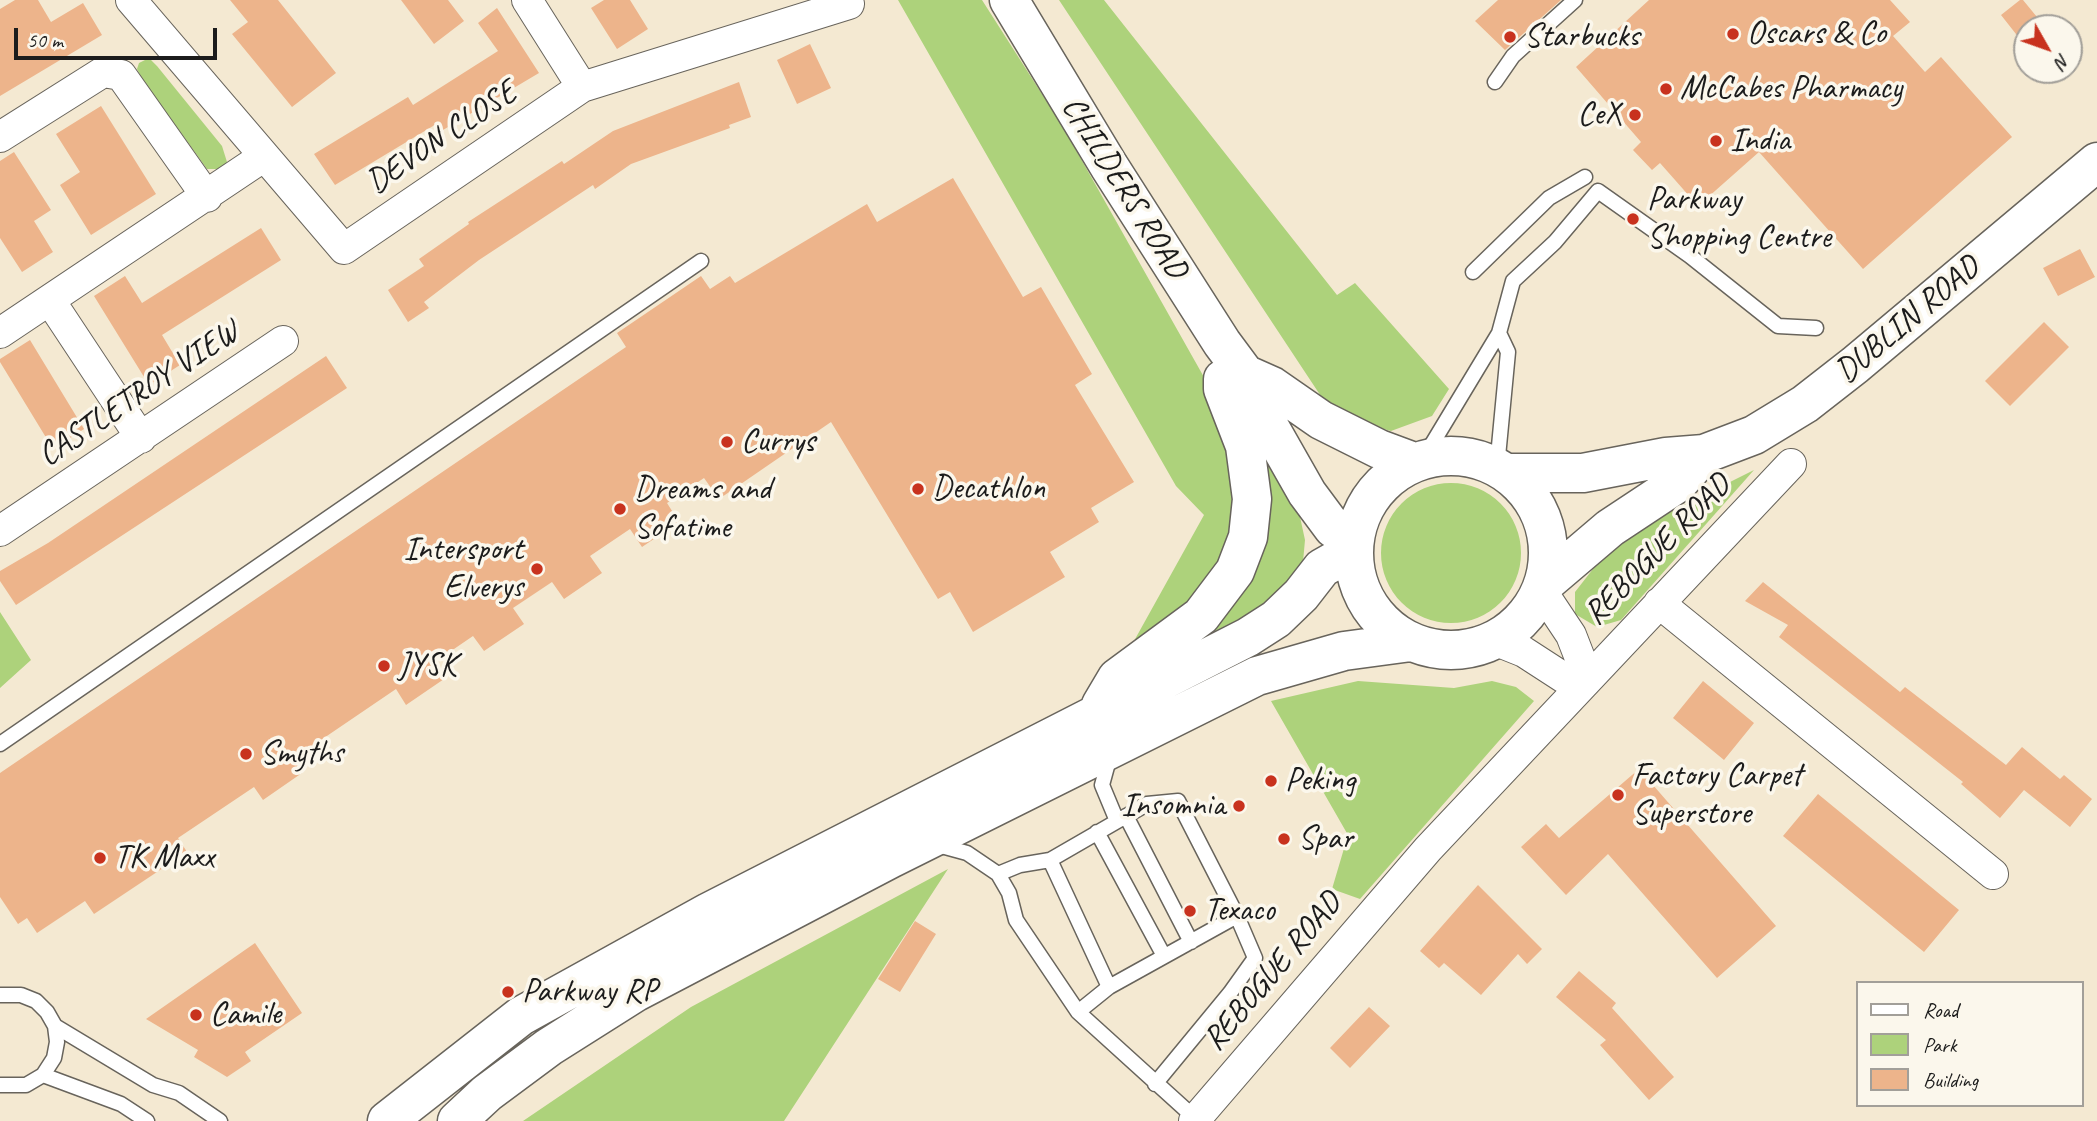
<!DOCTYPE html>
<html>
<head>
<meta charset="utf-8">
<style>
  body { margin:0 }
  #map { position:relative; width:2097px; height:1121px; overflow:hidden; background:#f4e9d2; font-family:Caveat,sans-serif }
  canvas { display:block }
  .legend { position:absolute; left:1856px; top:981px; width:228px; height:126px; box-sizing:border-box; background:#fbf7ec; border:2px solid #a29f99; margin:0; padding:9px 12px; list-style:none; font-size:21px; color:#1c1c1c }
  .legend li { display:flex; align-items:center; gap:14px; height:35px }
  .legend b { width:35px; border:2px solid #a29f99 }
  .north { position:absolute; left:2013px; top:14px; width:70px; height:70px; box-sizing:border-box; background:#fbf7ec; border:2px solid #a29f99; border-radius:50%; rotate:130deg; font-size:19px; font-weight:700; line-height:28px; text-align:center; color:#1c1c1c }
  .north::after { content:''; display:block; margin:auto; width:24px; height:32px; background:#c8321e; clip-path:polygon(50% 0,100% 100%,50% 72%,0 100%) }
  .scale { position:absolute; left:14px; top:28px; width:203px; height:32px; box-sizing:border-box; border:4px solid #1c1c1c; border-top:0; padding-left:9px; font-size:21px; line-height:24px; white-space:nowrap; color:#1c1c1c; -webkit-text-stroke:5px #fbf7ec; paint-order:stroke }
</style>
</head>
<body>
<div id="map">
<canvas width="2097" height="1121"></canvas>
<ul class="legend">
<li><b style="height:9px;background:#fff"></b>Road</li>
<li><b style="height:19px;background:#add27b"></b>Park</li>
<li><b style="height:19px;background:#edb48b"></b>Building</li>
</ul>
<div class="north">N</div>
<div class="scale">50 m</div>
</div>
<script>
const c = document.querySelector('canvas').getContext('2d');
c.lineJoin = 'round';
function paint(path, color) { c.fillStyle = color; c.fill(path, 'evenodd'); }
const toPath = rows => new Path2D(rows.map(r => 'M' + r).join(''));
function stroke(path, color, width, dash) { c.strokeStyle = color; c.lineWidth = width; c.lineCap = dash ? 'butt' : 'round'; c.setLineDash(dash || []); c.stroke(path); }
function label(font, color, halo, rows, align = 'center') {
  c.font = font + ' Caveat,sans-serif'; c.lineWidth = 7; c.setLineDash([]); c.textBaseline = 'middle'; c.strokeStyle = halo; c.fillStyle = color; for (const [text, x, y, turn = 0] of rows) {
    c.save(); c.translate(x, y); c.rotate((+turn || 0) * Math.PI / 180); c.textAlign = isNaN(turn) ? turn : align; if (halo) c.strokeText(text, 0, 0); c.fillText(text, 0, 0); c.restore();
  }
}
paint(toPath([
  [898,0,982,0,1063,127,1227,418,1238,469,1228,558,1195,606,1124,659,1204,515,1176,486],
  [1059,0,1104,0,1337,295,1355,283,1449,389,1432,416,1391,431,1334,416],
  [145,60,151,60,157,66,222,146,227,162,221,169,207,169,142,79,137,69,139,63],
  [1260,447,1297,503,1305,540,1303,562,1272,599,1218,635,1206,627],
  [1754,470,1621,620,1597,627,1575,614,1575,592,1600,560,1644,525],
  '1381 553a70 70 0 1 1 140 0a70 70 0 1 1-140 0Z',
  [0,612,31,660,0,688],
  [1358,681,1454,688,1492,681,1516,687,1534,701,1360,899,1332,889,1348,835,1271,701],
  [948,869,784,1121,523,1121,691,1007]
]), '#add27b');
paint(toPath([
  [15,0,38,0,51,22,83,3,102,35,0,96,0,9],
  [230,0,278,0,336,73,292,107,232,34,248,22],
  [401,0,448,0,464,21,434,44],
  [604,0,630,0,648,29,617,49,591,8],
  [1498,0,1561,0,1505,50,1475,21],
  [1649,0,1890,0,1910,22,1893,36,1925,72,1941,57,2012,137,1863,269,1759,152,1698,206,1660,163,1652,170,1633,150,1641,142,1576,67],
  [2020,0,2023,0,2046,28,2027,28,2027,48,2001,15],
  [497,8,539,73,443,130,438,123,335,185,314,154,408,97,413,105,498,51,478,23],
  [810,44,831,88,797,104,777,60],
  [739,82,751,117,729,125,730,128,631,164,595,189,593,185,479,260,424,302,429,308,408,322,388,290,424,266,419,259,469,224,468,222,562,161,564,164,613,131],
  [101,106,156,194,91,235,60,185,80,172,56,134],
  [14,152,51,210,34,221,53,252,22,272,0,238,0,161],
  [953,178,1023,297,1041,287,1092,374,1075,385,1134,482,1091,508,1099,522,1050,552,1065,577,973,632,950,592,938,599,831,422,719,499,704,478,667,503,679,522,642,547,630,529,590,556,602,573,564,599,552,582,513,608,524,624,484,651,473,636,435,662,447,677,406,705,396,689,293,759,302,773,263,800,254,787,178,838,187,852,94,914,85,901,37,933,27,918,18,924,0,897,0,773,626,347,617,333,701,276,710,289,730,276,735,283,867,204,877,222],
  [261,228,281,260,162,335,180,365,149,385,94,296,125,276,142,303],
  [2080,249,2095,277,2058,296,2043,268],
  [2044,322,2069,347,2010,406,1985,381],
  [30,340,84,429,53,449,0,362,0,359],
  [326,356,347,388,16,605,0,581,0,571,48,543],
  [1763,582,1900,692,1905,687,2006,765,2022,747,2060,779,2064,775,2092,799,2070,827,2024,790,2000,818,1961,784,1963,782,1779,637,1788,625,1745,601],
  [1703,681,1754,723,1724,760,1673,718],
  [1639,769,1776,926,1717,978,1608,854,1566,895,1521,847,1546,824,1559,838],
  [1818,794,1959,910,1924,952,1783,836],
  [1478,885,1542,949,1527,964,1518,954,1481,995,1444,963,1439,968,1420,951],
  [915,921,936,934,900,992,878,979],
  [255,943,302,1013,245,1052,251,1061,227,1077,194,1057,198,1050,146,1019],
  [1579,971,1616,1003,1612,1008,1674,1077,1649,1100,1600,1045,1606,1040,1556,997],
  [1369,1007,1390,1026,1350,1068,1330,1048]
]), '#edb48b');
const service = toPath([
  [1495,82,1513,56,1575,0],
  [1473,272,1549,198,1585,177],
  [1423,459,1499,333,1513,281,1555,242,1598,191,1690,256,1778,326,1816,328],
  [1497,467,1508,352,1499,333],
  [0,744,701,261],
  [1114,758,1108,763,1102,785,1117,821],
  [1126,816,1191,942],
  [1097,832,1164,956],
  [934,844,967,853,998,874,1009,893,1016,920,1078,1012,1196,1119],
  [1050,860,1147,804,1178,801,1237,916,1255,958,1230,993,1155,1084],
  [998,874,1020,865,1050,860,1109,987,1078,1012],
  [1109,987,1237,916],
  [0,995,21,995,36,1001,47,1012,55,1026,57,1042,54,1058,43,1075,26,1085,0,1085],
  [55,1026,153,1085,179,1093,220,1121],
  [43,1075,121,1104,147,1121]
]);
const minor = toPath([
  [131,0,344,249,582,87,849,4],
  [527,0,582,87],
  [0,137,103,72,121,75,207,197],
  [51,302,141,438],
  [0,333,263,157],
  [0,531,283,341],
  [1659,603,1993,874],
  [1494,640,1524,652,1578,687,1583,666,1571,635,1541,590],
  [1194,1121,1428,849,1791,464]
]);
const secondary = toPath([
  [1009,0,1109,166,1222,343,1245,374,1257,405,1307,493,1333,528,1353,541],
  [1245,374,1272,386,1321,420,1379,449,1414,462],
  '1354 553a97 97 0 1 1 194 0a97 97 0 1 1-194 0Z',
  [1508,473,1583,473,1666,457,1704,454,1754,435,1805,404,1855,365,2097,162],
  [1543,585,1610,528,1678,483,1704,454],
  [1101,705,1117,678,1201,616,1235,571,1248,537,1252,499,1245,446,1223,389,1223,379],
  [387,1121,521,1016,709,912,1248,637,1276,619,1301,595,1322,568,1352,551],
  [457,1121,487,1093,549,1047,636,992,890,859,1257,676,1344,651,1411,642]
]);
stroke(service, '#68645c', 17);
stroke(minor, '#68645c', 32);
stroke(secondary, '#68645c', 41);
stroke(service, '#fff', 14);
stroke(minor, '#fff', 30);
stroke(secondary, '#fff', 38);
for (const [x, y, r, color] of [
  [1733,34,7,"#c8321e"],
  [1510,37,7,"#c8321e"],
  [1666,89,7,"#c8321e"],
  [1635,115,7,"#c8321e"],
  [1716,141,7,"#c8321e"],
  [1633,219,7,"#c8321e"],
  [727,442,7,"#c8321e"],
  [918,489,7,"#c8321e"],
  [620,509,7,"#c8321e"],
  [537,569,7,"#c8321e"],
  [384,666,7,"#c8321e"],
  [246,754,7,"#c8321e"],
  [1271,781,7,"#c8321e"],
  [1618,795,7,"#c8321e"],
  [1239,806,7,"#c8321e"],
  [1284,839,7,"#c8321e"],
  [100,858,7,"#c8321e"],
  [1190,911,7,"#c8321e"],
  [508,992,7,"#c8321e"],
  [196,1015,7,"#c8321e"]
]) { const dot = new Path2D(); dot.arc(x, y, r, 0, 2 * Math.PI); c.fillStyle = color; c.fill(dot); stroke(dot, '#fbf7ec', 2.5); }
label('33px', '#1c1c1c', '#fbf7ec', [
  ["Oscars & Co",1747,34],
  ["Starbucks",1524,37],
  ["McCabes Pharmacy",1680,89],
  ["CeX",1621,115,"right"],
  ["India",1730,141],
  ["Parkway",1647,200],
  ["Shopping Centre",1647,238],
  ["Currys",741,442],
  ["Decathlon",932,489],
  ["Dreams and",634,490],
  ["Sofatime",634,528],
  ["Intersport",523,550,"right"],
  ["Elverys",523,588,"right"],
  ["JYSK",398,666],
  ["Smyths",260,754],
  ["Factory Carpet",1632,776],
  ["Superstore",1632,814],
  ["Peking",1285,781],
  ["Insomnia",1225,806,"right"],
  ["Spar",1298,839],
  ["TK Maxx",114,858],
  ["Texaco",1204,911],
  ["Parkway RP",522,992],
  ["Camile",210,1015]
], 'left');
label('33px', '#1c1c1c', '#fbf7ec', [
  ["DEVON CLOSE",442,138,-34],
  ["CHILDERS ROAD",1124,188,58],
  ["DUBLIN ROAD",1908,320,-40],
  ["CASTLETROY VIEW",139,394,-34],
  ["REBOGUE ROAD",1658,550,-46],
  ["REBOGUE ROAD",1273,972,-50]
]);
</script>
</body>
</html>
